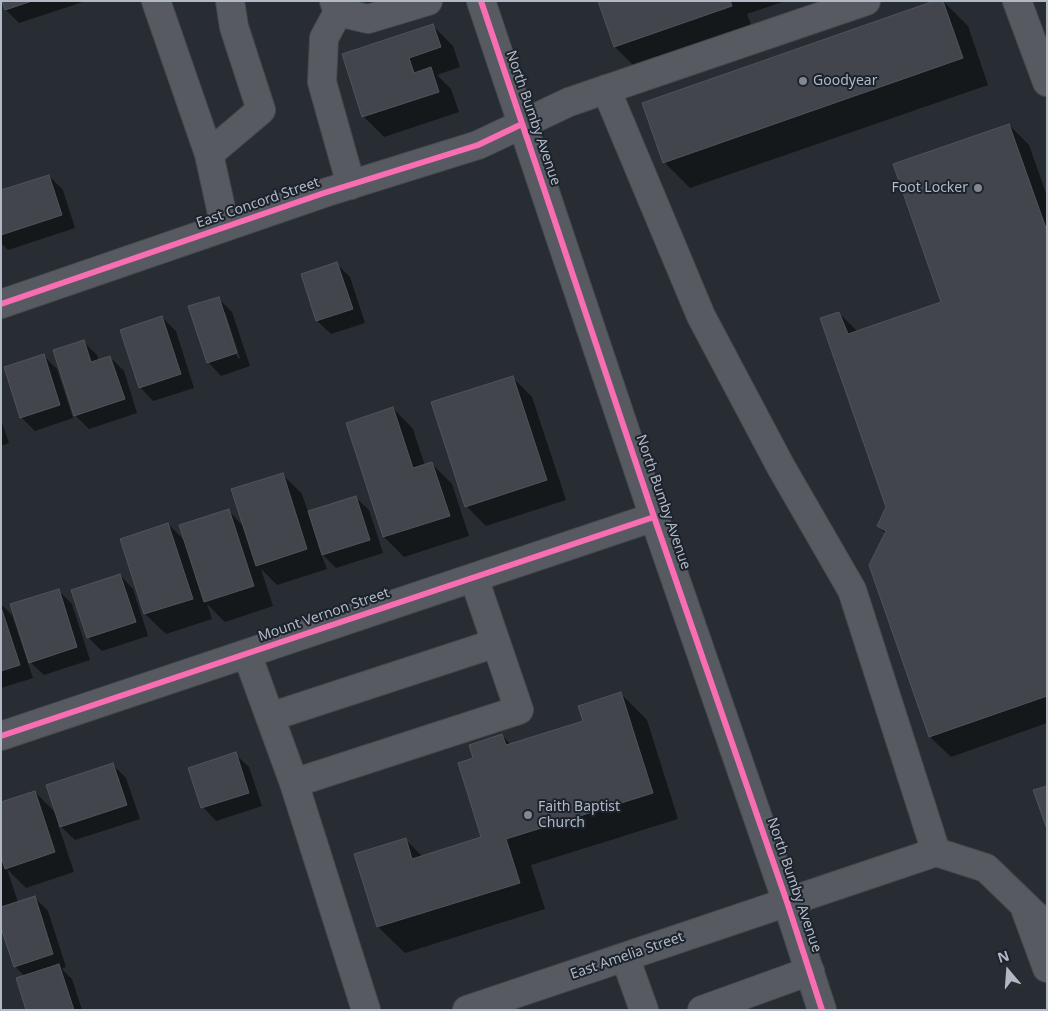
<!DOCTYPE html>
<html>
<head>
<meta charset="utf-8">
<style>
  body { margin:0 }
  #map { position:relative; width:1048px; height:1011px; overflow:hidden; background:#282d33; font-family:"Noto Sans",sans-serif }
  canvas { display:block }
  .frame { position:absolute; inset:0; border:2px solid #b1b9c5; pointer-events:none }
  .north { position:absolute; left:983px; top:946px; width:50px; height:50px; -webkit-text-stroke:4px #1c232d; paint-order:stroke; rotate:342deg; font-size:14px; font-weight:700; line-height:20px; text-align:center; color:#b1b9c5 }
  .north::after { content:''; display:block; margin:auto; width:18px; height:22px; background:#b1b9c5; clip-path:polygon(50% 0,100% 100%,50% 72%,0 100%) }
</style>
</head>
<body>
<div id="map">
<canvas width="1048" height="1011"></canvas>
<div class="frame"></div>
<div class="north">N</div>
</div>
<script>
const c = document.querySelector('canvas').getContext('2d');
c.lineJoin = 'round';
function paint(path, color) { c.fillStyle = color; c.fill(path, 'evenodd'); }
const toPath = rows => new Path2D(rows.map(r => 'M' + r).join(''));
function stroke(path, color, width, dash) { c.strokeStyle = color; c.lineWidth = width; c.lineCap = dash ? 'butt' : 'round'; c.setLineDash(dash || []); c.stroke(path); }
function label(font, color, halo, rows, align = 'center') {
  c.font = font + ' "Noto Sans",sans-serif'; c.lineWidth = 4; c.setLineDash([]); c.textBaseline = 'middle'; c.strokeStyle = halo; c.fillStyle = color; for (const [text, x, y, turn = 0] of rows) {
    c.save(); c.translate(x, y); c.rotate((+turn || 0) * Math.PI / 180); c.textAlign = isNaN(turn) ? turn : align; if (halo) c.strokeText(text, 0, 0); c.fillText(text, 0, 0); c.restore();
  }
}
paint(toPath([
  [3,1,86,1,19,23,6,10],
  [599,1,785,1,747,14,752,27,635,67,615,47],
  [943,1,968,26,988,85,690,188,664,162],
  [433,26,453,46,460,67,437,75,451,89,459,112,384,137,364,117,344,55],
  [1009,125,1029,145,1047,196,1047,723,951,757,930,737,871,565,886,534,878,526,888,507,839,313,858,332,943,303],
  [49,176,63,190,75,228,8,250,1,243,1,192],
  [336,263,350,277,365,323,331,334,317,321,302,275],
  [218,298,232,312,250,366,221,376,208,362],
  [222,312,225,312,240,358,238,359],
  [162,317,176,331,194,388,153,401,140,387],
  [84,342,97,355,99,361,110,357,124,371,137,413,89,429,75,415],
  [44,356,57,369,73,418,35,431,21,417],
  [512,377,532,397,566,500,486,526,466,506],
  [393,408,413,429,425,466,432,464,452,484,469,536,404,557,384,537],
  [1,420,9,443,1,446],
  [282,474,302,494,308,512,355,497,369,510,383,553,336,568,321,553,327,569,277,585,261,569,273,606,225,622,207,604,212,619,166,634,145,614,121,540,168,524,186,542,228,510,244,527],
  [120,575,133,589,148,636,102,651,88,637],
  [58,590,72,604,90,660,44,675,30,662],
  [1,604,12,615,33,678,1,688],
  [621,694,647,720,678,819,531,865,545,909,405,953,378,927,356,855,405,839,423,857,483,838,474,759,502,735,511,745,584,722],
  [235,754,249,767,262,806,216,821,203,807],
  [113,765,126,778,140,819,75,840,58,824,74,872,26,888,7,869,18,902,34,897,48,911,66,967,62,969,72,979,82,1010,27,1010,25,977,15,966,1,924,1,803,35,792,58,815]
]), '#0007');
const building = toPath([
  [2,1,32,1,5,10,2,1],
  [598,1,730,1,732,6,614,47,598,1],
  [934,1,943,1,963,58,663,163,642,103,934,1],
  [433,24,441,47,409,58,414,73,431,67,439,92,362,117,342,54,433,24],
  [1009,124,1047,231,1047,696,929,737,869,565,886,531,877,526,886,507,820,318,839,312,848,334,941,302,893,164,1009,124],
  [49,175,62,215,1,235,1,190,49,175],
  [337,262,353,309,316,321,301,274,337,262],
  [219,297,237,353,207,363,188,306,219,297],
  [162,316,181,374,139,388,120,330,162,316],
  [84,340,91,362,110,356,125,399,74,416,53,350,84,340],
  [44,354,60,405,20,418,4,367,44,354],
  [513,376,547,480,465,507,431,402,513,376],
  [393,407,413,468,432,462,450,516,383,537,346,423,393,407],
  [283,473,307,549,256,566,231,489,283,473],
  [356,496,370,540,322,555,308,511,356,496],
  [229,509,254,586,204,602,179,525,229,509],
  [168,523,193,599,144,614,120,539,168,523],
  [120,574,136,622,87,638,71,590,120,574],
  [59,589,77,647,29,663,10,604,59,589],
  [1,607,20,665,1,671,1,607],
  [621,692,653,793,506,839,520,883,377,927,354,854,406,838,412,859,481,837,458,763,473,758,469,745,502,734,506,745,583,721,578,706,621,692],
  [236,752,249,793,201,808,188,768,236,752],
  [113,763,127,805,60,827,46,785,113,763],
  [1047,786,1047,829,1033,790,1047,786],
  [35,791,55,852,5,869,1,856,1,802,35,791],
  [35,896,53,954,14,967,1,928,1,907,35,896],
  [59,964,74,1010,26,1010,16,978,59,964]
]);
paint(building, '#42464c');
stroke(building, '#4f545b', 1);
const minor = toPath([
  [156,1,209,154,225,227],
  [334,1,338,12,368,19,428,1],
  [481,1,654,517,787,902,822,1010],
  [1017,1,1047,82],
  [338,12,324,38,322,82,351,185],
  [606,89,701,316,781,467,852,590,936,852,986,868,1047,927],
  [209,154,261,110,234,27,230,1],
  [1,304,324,193,478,145,569,102,866,1],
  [247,654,294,783],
  [270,717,496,643],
  [1,736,654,517],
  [1026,911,1047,968],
  [625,957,644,1010],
  [366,1010,294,783,519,710,474,578],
  [467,1010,936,852],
  [702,1010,810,971]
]);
stroke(minor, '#46494e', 30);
stroke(minor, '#575b61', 28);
stroke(toPath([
  [481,1,654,517,787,902,822,1010],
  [1,304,324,193,478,145,522,124],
  [1,736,654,517]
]), '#f96db3', 6);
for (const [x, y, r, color] of [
  [803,81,5,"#818892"],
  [978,188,5,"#818892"],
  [528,815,5,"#818892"]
]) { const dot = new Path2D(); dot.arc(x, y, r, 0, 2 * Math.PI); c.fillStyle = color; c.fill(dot); stroke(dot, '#1c232d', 2); }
label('14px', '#b1b9c5', '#1c232d', [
  ["Goodyear",813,81],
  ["Foot Locker",968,188,"right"],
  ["Faith Baptist",538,807],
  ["Church",538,823]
], 'left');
label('14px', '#b1b9c5', '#1c232d', [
  ["North Bumby Avenue",533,118,71],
  ["East Concord Street",258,203,-19],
  ["North Bumby Avenue",663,502,71],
  ["Mount Vernon Street",324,615,-19],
  ["North Bumby Avenue",794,885,71],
  ["East Amelia Street",627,956,-19]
]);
</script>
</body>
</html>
